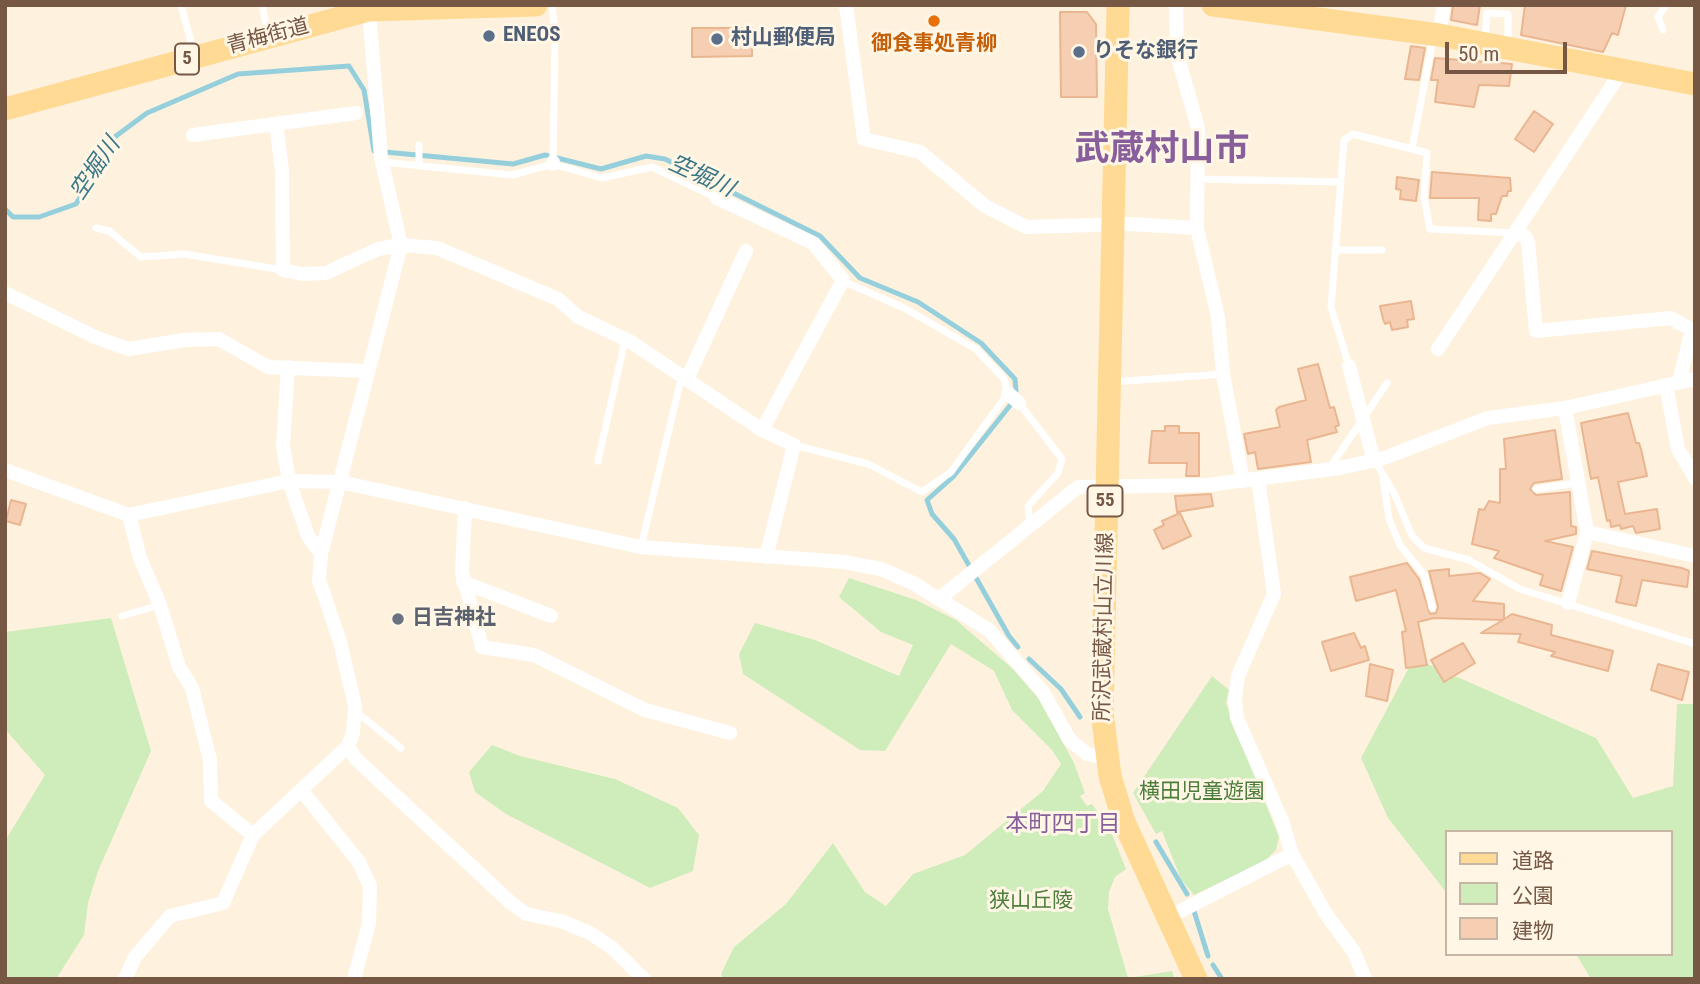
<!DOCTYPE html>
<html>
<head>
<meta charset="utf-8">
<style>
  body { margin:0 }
  #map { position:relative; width:1700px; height:984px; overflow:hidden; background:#fef2de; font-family:"Roboto Condensed","Noto Sans JP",sans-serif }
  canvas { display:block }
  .frame { position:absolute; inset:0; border:7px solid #765744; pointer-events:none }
  .legend { position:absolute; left:1445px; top:830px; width:228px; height:126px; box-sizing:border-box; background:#fff6e6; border:2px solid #c8b6a5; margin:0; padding:9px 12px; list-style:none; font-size:21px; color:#765744 }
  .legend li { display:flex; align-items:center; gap:14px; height:35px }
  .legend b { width:35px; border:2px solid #c8b6a5 }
  .scale { position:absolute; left:1445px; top:42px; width:122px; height:32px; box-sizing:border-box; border:4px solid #765744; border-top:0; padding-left:9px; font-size:21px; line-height:24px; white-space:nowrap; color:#765744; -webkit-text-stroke:5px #fff6e6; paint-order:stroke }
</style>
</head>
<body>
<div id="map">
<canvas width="1700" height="984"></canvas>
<div class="frame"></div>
<ul class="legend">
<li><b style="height:9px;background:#ffda94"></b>道路</li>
<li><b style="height:19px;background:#ceedbb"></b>公園</li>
<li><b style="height:19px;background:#f6cfb3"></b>建物</li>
</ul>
<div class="scale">50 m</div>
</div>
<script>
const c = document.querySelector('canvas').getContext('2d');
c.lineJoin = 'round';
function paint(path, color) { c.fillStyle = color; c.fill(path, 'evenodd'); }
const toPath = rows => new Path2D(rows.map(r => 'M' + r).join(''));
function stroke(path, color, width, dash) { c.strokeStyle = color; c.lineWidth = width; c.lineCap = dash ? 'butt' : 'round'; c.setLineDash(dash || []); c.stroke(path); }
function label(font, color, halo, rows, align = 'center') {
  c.font = font + ' "Roboto Condensed","Noto Sans JP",sans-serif'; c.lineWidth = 6; c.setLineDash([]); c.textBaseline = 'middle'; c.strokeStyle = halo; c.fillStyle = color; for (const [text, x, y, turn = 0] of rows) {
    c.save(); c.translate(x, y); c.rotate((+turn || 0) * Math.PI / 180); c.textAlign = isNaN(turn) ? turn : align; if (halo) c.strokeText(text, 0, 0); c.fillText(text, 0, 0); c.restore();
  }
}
paint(toPath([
  [849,578,916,600,956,620,1012,668,1039,699,1074,763,1085,793,1080,796,1087,806,1092,804,1110,829,1126,869,1115,877,1109,892,1108,909,1128,978,1172,971,1175,979,723,979,721,974,734,947,786,904,833,843,865,892,886,906,913,874,965,855,1043,791,1061,764,1052,750,1012,710,994,671,951,644,885,751,860,750,743,674,739,654,755,623,815,640,899,676,913,645,881,632,839,597],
  [111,618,151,751,98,871,88,903,84,935,56,979,5,979,5,841,45,775,5,729,5,632],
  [1414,658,1596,738,1633,798,1673,786,1677,704,1695,704,1695,979,1591,979,1576,954,1670,954,1670,832,1446,832,1446,892,1388,818,1361,758],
  [1212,676,1229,690,1226,703,1231,717,1279,837,1276,850,1266,860,1194,895,1181,879,1162,831,1156,834,1133,793],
  [492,745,520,756,615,779,678,808,699,835,693,871,650,888,506,814,475,792,469,772]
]), '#ceedbb');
stroke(toPath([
  [5,209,13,217,39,217,76,204,116,136,147,113,238,74,349,66,364,90,374,151,513,164,545,155,601,169,646,156,665,159,820,236,860,278,918,302,981,343,1015,379,1016,391,1012,403,953,477,927,500,932,514,954,539,1009,636,1018,647],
  [1029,659,1061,689,1080,717],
  [1156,842,1187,894],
  [1194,911,1208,956],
  [1213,965,1222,979]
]), '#96cfdc', 5);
const building = toPath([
  [1453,5,1480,5,1477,25,1451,20,1453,5],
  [1525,5,1626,5,1618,35,1612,33,1603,52,1521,35,1525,5],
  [1060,12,1087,12,1096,24,1097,97,1061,97,1060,12],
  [692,28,752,28,752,56,692,57,692,28],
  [1411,46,1425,48,1419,80,1405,79,1411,46],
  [1435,58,1512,64,1509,86,1479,85,1474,107,1435,102,1438,80,1431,80,1435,58],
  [1534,111,1553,124,1534,152,1515,139,1534,111],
  [1432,172,1510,178,1511,191,1508,191,1507,196,1502,196,1496,214,1491,214,1491,221,1478,220,1479,198,1430,198,1432,172],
  [1397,177,1419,180,1416,201,1400,199,1401,190,1396,189,1397,177],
  [1411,301,1414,319,1407,320,1408,327,1392,330,1390,322,1385,324,1383,319,1380,306,1411,301],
  [1318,364,1330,408,1334,407,1339,425,1335,427,1337,432,1307,440,1311,462,1258,469,1255,452,1248,454,1244,434,1280,427,1276,410,1279,407,1306,400,1298,369,1318,364],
  [1628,413,1636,443,1639,443,1641,449,1647,476,1618,482,1625,514,1657,509,1660,529,1636,533,1633,526,1621,529,1620,525,1611,527,1610,520,1607,521,1598,477,1591,479,1581,423,1628,413],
  [1165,426,1179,426,1179,433,1199,433,1199,476,1186,476,1187,463,1149,463,1152,431,1165,431,1165,426],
  [1555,430,1562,479,1534,483,1530,489,1536,495,1570,492,1571,526,1576,527,1576,534,1545,541,1573,547,1561,591,1540,585,1543,575,1494,558,1499,551,1472,544,1479,509,1484,510,1489,501,1500,503,1500,469,1506,469,1504,439,1555,430],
  [1211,494,1213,506,1177,512,1175,496,1211,494],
  [11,500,26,504,20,525,6,521,11,500],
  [1180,513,1191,536,1163,549,1154,530,1164,525,1162,521,1180,513],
  [1592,551,1682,568,1689,571,1687,587,1642,580,1636,606,1616,602,1622,576,1587,569,1592,551],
  [1407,563,1419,579,1430,614,1436,613,1438,607,1429,571,1449,569,1449,576,1480,573,1490,579,1473,601,1504,604,1504,619,1512,614,1552,625,1551,635,1613,651,1608,671,1551,656,1555,652,1518,642,1521,634,1481,633,1503,620,1434,618,1418,622,1427,665,1406,668,1402,632,1406,631,1396,590,1356,601,1350,577,1407,563],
  [1354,633,1361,648,1365,646,1369,660,1331,671,1322,642,1354,633],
  [1463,643,1475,663,1444,682,1431,660,1463,643],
  [1370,664,1393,670,1387,701,1366,696,1370,664],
  [1658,664,1689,672,1682,700,1651,690,1658,664]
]);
paint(building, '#f6cfb3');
stroke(building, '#eab692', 2);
stroke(toPath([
  [181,5,194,53],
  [262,5,268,33],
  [552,5,555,34,553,162],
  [1663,30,1658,17,1666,5],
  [1485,39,1487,13,1508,14,1508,45],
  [1412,149,1427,153,1424,197,1430,229,1516,233],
  [382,162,512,175,553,164,602,178,652,167,717,198],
  [419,166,419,145],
  [1198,179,1341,182],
  [96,228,109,231,141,257,184,254,283,270],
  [1338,250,1382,250],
  [1349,366,1331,307,1344,140,1353,134,1412,149,1433,38],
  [1112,382,1223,374],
  [1019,403,1062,459,1058,473,1028,506,1030,525],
  [794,445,868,464,922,492,951,472,1008,393,1004,379,976,349,904,308,843,281],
  [598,461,625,340],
  [1375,461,1395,495,1412,536,1424,548,1469,560,1520,589,1695,644],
  [1329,469,1387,383],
  [1383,478,1389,519,1400,545,1425,576,1432,608],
  [1536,489,1578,483],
  [641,547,682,375],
  [122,616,160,605],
  [355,711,401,748]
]), '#fff', 7);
stroke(toPath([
  [846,5,864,139,920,152,985,206,1026,227,1129,224,1197,228],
  [1176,5,1177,54,1198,128,1197,228,1218,317,1223,374,1243,481],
  [1439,35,1444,5],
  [276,124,282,170,283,270,302,274,326,273,378,249,401,245,437,248,558,299,577,316,631,342,762,430,794,445,766,557],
  [193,135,356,113],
  [553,162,553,164],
  [717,198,813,243,843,280,762,430],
  [1517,233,1525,236,1528,242,1536,331,1671,318,1692,330,1679,382],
  [5,293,97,338,129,349,184,340,219,339,268,367,366,371],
  [1438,349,1621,72],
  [1349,366,1374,461],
  [288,367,283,446,289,481,308,536,321,554],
  [687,379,746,251],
  [1666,385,1678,449,1695,478],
  [1008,393,1019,403],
  [1565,408,1587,532,1568,603],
  [5,470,129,515,289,481,340,482,641,547,844,562,881,569,913,583,989,630,1043,692,1069,739,1087,754,1106,758],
  [1258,479,1274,594,1238,676,1235,699,1237,718,1282,821,1292,854,1326,914,1354,952,1365,979],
  [465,508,462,572,482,647,534,655,645,710,730,733],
  [129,515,140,558,160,605,179,667,192,688,210,760,211,801,253,835],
  [1587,532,1695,556],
  [463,582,551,616],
  [940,598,1078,487,1208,485,1340,468,1384,458,1488,418,1565,408,1695,379],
  [348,746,356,759,510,902,526,914,561,921,590,933,611,947,644,979],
  [302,791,359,862,370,886,369,923,354,979],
  [1167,918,1292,854],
  [125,979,135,957,170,916,223,903,253,835,348,746,353,733,355,706,340,642,319,580,321,554,401,245,381,158,369,10]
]), '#fff', 14);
stroke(toPath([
  [1118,5,1102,712,1110,776,1124,822,1196,979],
  [1213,5,1439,35,1695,84],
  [5,109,369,10,536,5]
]), '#ffda94', 23);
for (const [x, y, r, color] of [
  [934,21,7,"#e8710a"],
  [489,36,7,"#5c6f8a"],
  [717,39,7,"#5c6f8a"],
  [1079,52,7,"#5c6f8a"],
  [398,619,7,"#6b7280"]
]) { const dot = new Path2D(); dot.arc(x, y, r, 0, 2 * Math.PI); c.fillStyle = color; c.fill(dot); stroke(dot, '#fff6e6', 2.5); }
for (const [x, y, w] of [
  [187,59,24],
  [1105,501,35]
]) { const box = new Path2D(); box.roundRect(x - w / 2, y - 15.5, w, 31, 5); c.fillStyle = '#fff6e6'; c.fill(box); stroke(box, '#765744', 2); }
label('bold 19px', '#765744', null, [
  ["5",187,59],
  ["55",1105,501]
]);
label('bold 21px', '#4e5e75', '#fff6e6', [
  ["ENEOS",503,36],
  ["村山郵便局",731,39],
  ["りそな銀行",1093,52]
], 'left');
label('21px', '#765744', '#fff6e6', [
  ["青梅街道",268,37,-15],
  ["所沢武蔵村山立川線",1105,627,-89]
]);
label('bold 21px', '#c56008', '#fff6e6', [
  ["御食事処青柳",934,45]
]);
label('bold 21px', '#5b616d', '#fff6e6', [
  ["日吉神社",412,619]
], 'left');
label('21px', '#4d7d3b', '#fff6e6', [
  ["横田児童遊園",1202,793],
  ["狭山丘陵",1031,902]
]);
label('italic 23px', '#397785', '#fff6e6', [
  ["空堀川",96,169,-56],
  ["空堀川",701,177,25]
]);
label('23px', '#885f9a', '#fff6e6', [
  ["本町四丁目",1063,825]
]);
label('bold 35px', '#885f9a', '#fff6e6', [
  ["武蔵村山市",1162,151]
]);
</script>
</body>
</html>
